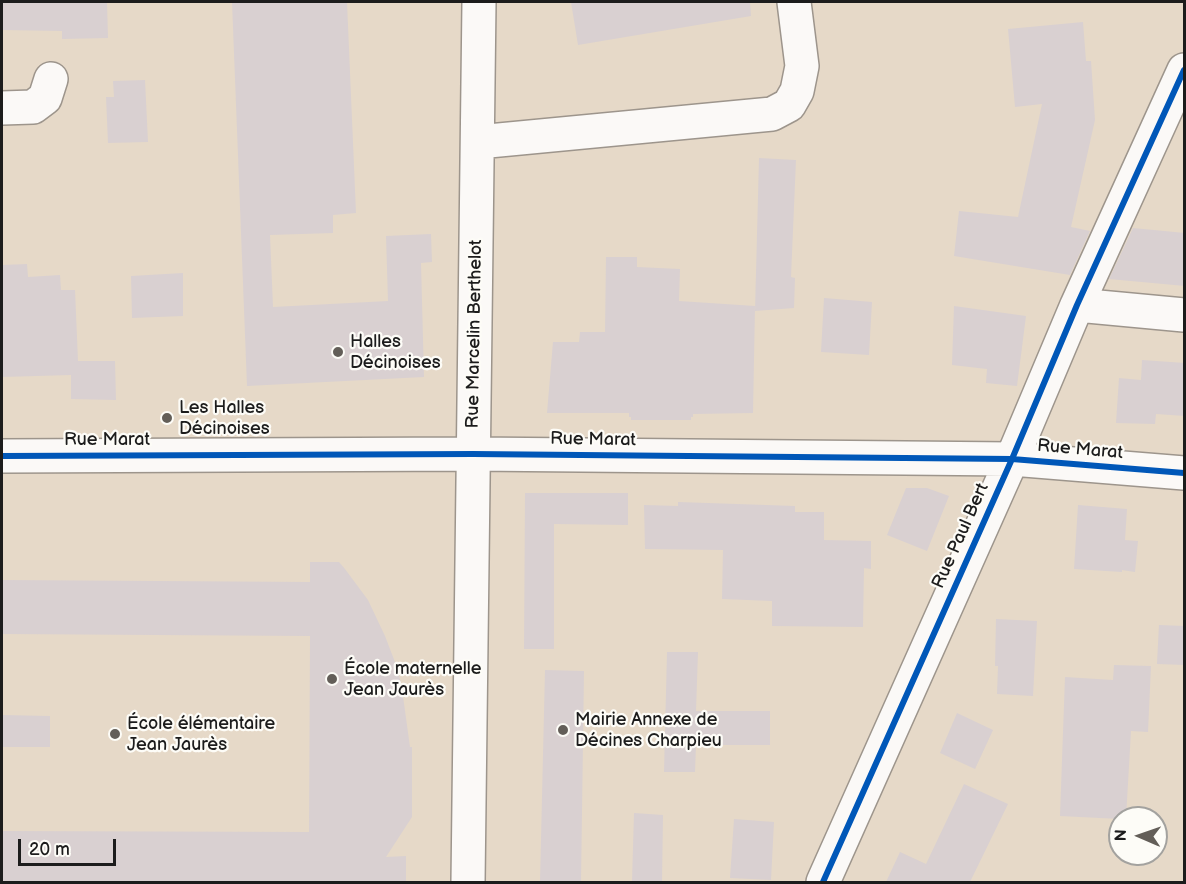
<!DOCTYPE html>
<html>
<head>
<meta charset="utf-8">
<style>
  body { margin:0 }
  #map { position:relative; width:1186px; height:884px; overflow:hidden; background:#e6d9c8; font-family:"Balsamiq Sans",sans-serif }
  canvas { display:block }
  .frame { position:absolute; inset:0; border:3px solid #1c1c1c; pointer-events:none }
  .north { position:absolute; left:1108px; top:806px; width:60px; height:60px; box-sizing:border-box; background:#fdfcf7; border:2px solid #a3a29f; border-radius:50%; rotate:272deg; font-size:16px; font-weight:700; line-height:24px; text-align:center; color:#1c1c1c }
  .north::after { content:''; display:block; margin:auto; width:21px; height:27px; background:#635e58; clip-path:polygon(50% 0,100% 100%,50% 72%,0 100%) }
  .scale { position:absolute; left:18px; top:839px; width:98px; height:27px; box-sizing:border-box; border:3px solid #1c1c1c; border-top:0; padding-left:8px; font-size:18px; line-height:21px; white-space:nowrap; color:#1c1c1c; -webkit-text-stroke:4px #fdfcf7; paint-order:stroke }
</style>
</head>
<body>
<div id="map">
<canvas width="1186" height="884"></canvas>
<div class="frame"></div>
<div class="north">N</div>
<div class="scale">20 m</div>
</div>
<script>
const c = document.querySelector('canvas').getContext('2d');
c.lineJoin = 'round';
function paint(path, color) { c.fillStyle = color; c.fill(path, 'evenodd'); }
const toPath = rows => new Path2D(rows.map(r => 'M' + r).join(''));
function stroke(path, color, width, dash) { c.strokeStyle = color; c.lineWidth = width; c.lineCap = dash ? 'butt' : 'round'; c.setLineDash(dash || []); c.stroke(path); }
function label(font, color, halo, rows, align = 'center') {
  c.font = font + ' "Balsamiq Sans",sans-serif'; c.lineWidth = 4.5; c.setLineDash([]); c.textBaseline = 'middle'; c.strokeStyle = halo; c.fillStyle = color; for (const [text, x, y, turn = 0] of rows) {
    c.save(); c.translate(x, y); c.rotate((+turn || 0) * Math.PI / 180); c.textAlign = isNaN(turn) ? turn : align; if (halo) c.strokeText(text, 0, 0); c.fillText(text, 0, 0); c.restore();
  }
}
paint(toPath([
  [2,2,107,2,108,38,62,39,62,31,2,30],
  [232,2,347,2,356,213,333,215,333,233,270,235,273,307,388,301,386,236,431,234,432,262,421,263,424,377,247,386],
  [571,2,750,2,751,16,578,45],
  [1083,22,1086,61,1091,61,1095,120,1071,227,1090,231,1070,275,954,256,959,211,1018,217,1042,104,1015,107,1008,29],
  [145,80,148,142,108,143,106,97,114,97,113,81],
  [759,158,796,160,791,277,795,278,794,308,755,311],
  [1133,228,1185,233,1185,286,1109,279],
  [606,257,637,257,637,267,680,269,679,301,755,306,753,413,693,414,693,417,691,417,691,420,631,420,631,417,629,417,629,413,547,413,553,342,579,342,580,332,605,332],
  [27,264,28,277,60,275,61,290,75,290,78,361,115,361,116,400,71,399,71,375,2,377,2,265],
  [183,273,183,316,132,318,131,276],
  [824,298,872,302,869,355,821,352],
  [954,306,1026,316,1017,386,986,383,987,369,952,365],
  [1142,360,1185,363,1185,416,1156,414,1155,424,1116,423,1119,378,1141,380],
  [906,488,927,488,949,496,927,551,887,535],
  [525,493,628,493,628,525,554,524,554,649,524,649],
  [678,502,795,506,795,512,824,512,824,540,871,541,871,569,864,568,863,627,772,626,772,601,722,599,723,550,645,549,644,505,678,506],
  [1078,505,1127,509,1125,540,1138,541,1135,572,1122,570,1122,572,1074,569],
  [310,562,339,562,345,569,368,600,385,636,398,670,402,689,410,747,412,747,412,817,386,857,406,856,406,882,2,882,2,831,309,832,310,636,2,634,2,580,310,582],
  [996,619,1037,621,1033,696,997,694,998,666,995,666],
  [1159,625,1185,626,1185,665,1157,664],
  [667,652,698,652,696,711,770,711,770,745,696,745,695,772,664,772],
  [1114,665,1151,666,1148,732,1131,731,1126,818,1120,818,1120,819,1060,816,1065,677,1113,680],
  [545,670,584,671,581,882,540,882],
  [957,713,993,730,975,769,940,753],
  [2,715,50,716,50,747,2,747],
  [964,784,1008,804,970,882,886,882,900,852,926,864],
  [634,813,663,815,662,882,632,882],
  [734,819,774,822,771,880,730,878]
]), '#d9d0d1');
const minor = toPath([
  [2,108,33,107,45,98,51,79],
  [478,142,772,114,789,105,797,91,802,66,794,2],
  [1077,305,1184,315],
  [2,456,473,454,1012,459,1184,473],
  [468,882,479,2],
  [823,882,1012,459,1077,305,1184,70]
]);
stroke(minor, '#9d958c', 36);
stroke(minor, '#fbf9f7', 33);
stroke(toPath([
  [2,456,473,454,1012,459,1184,473],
  [823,882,1012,459,1077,305,1184,70]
]), '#0057b8', 6);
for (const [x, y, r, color] of [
  [338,352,6,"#635e58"],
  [167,418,6,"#635e58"],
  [332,679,6,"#635e58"],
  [563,730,6,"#635e58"],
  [115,734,6,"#635e58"]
]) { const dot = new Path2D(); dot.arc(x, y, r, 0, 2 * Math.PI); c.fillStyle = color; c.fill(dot); stroke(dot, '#fdfcf7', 2); }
label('18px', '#1c1c1c', '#fdfcf7', [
  ["Rue Marcelin Berthelot",475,334,-89],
  ["Rue Marat",107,440],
  ["Rue Marat",593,440,1],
  ["Rue Marat",1080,450,5],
  ["Rue Paul Bert",961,536,-66]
]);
label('18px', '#1c1c1c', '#fdfcf7', [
  ["Halles",350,342],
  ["Décinoises",350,363],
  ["Les Halles",179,408],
  ["Décinoises",179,429],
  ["École maternelle",344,669],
  ["Jean Jaurès",344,690],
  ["Mairie Annexe de",575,720],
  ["Décines Charpieu",575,741],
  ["École élémentaire",127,724],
  ["Jean Jaurès",127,745]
], 'left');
</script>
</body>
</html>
